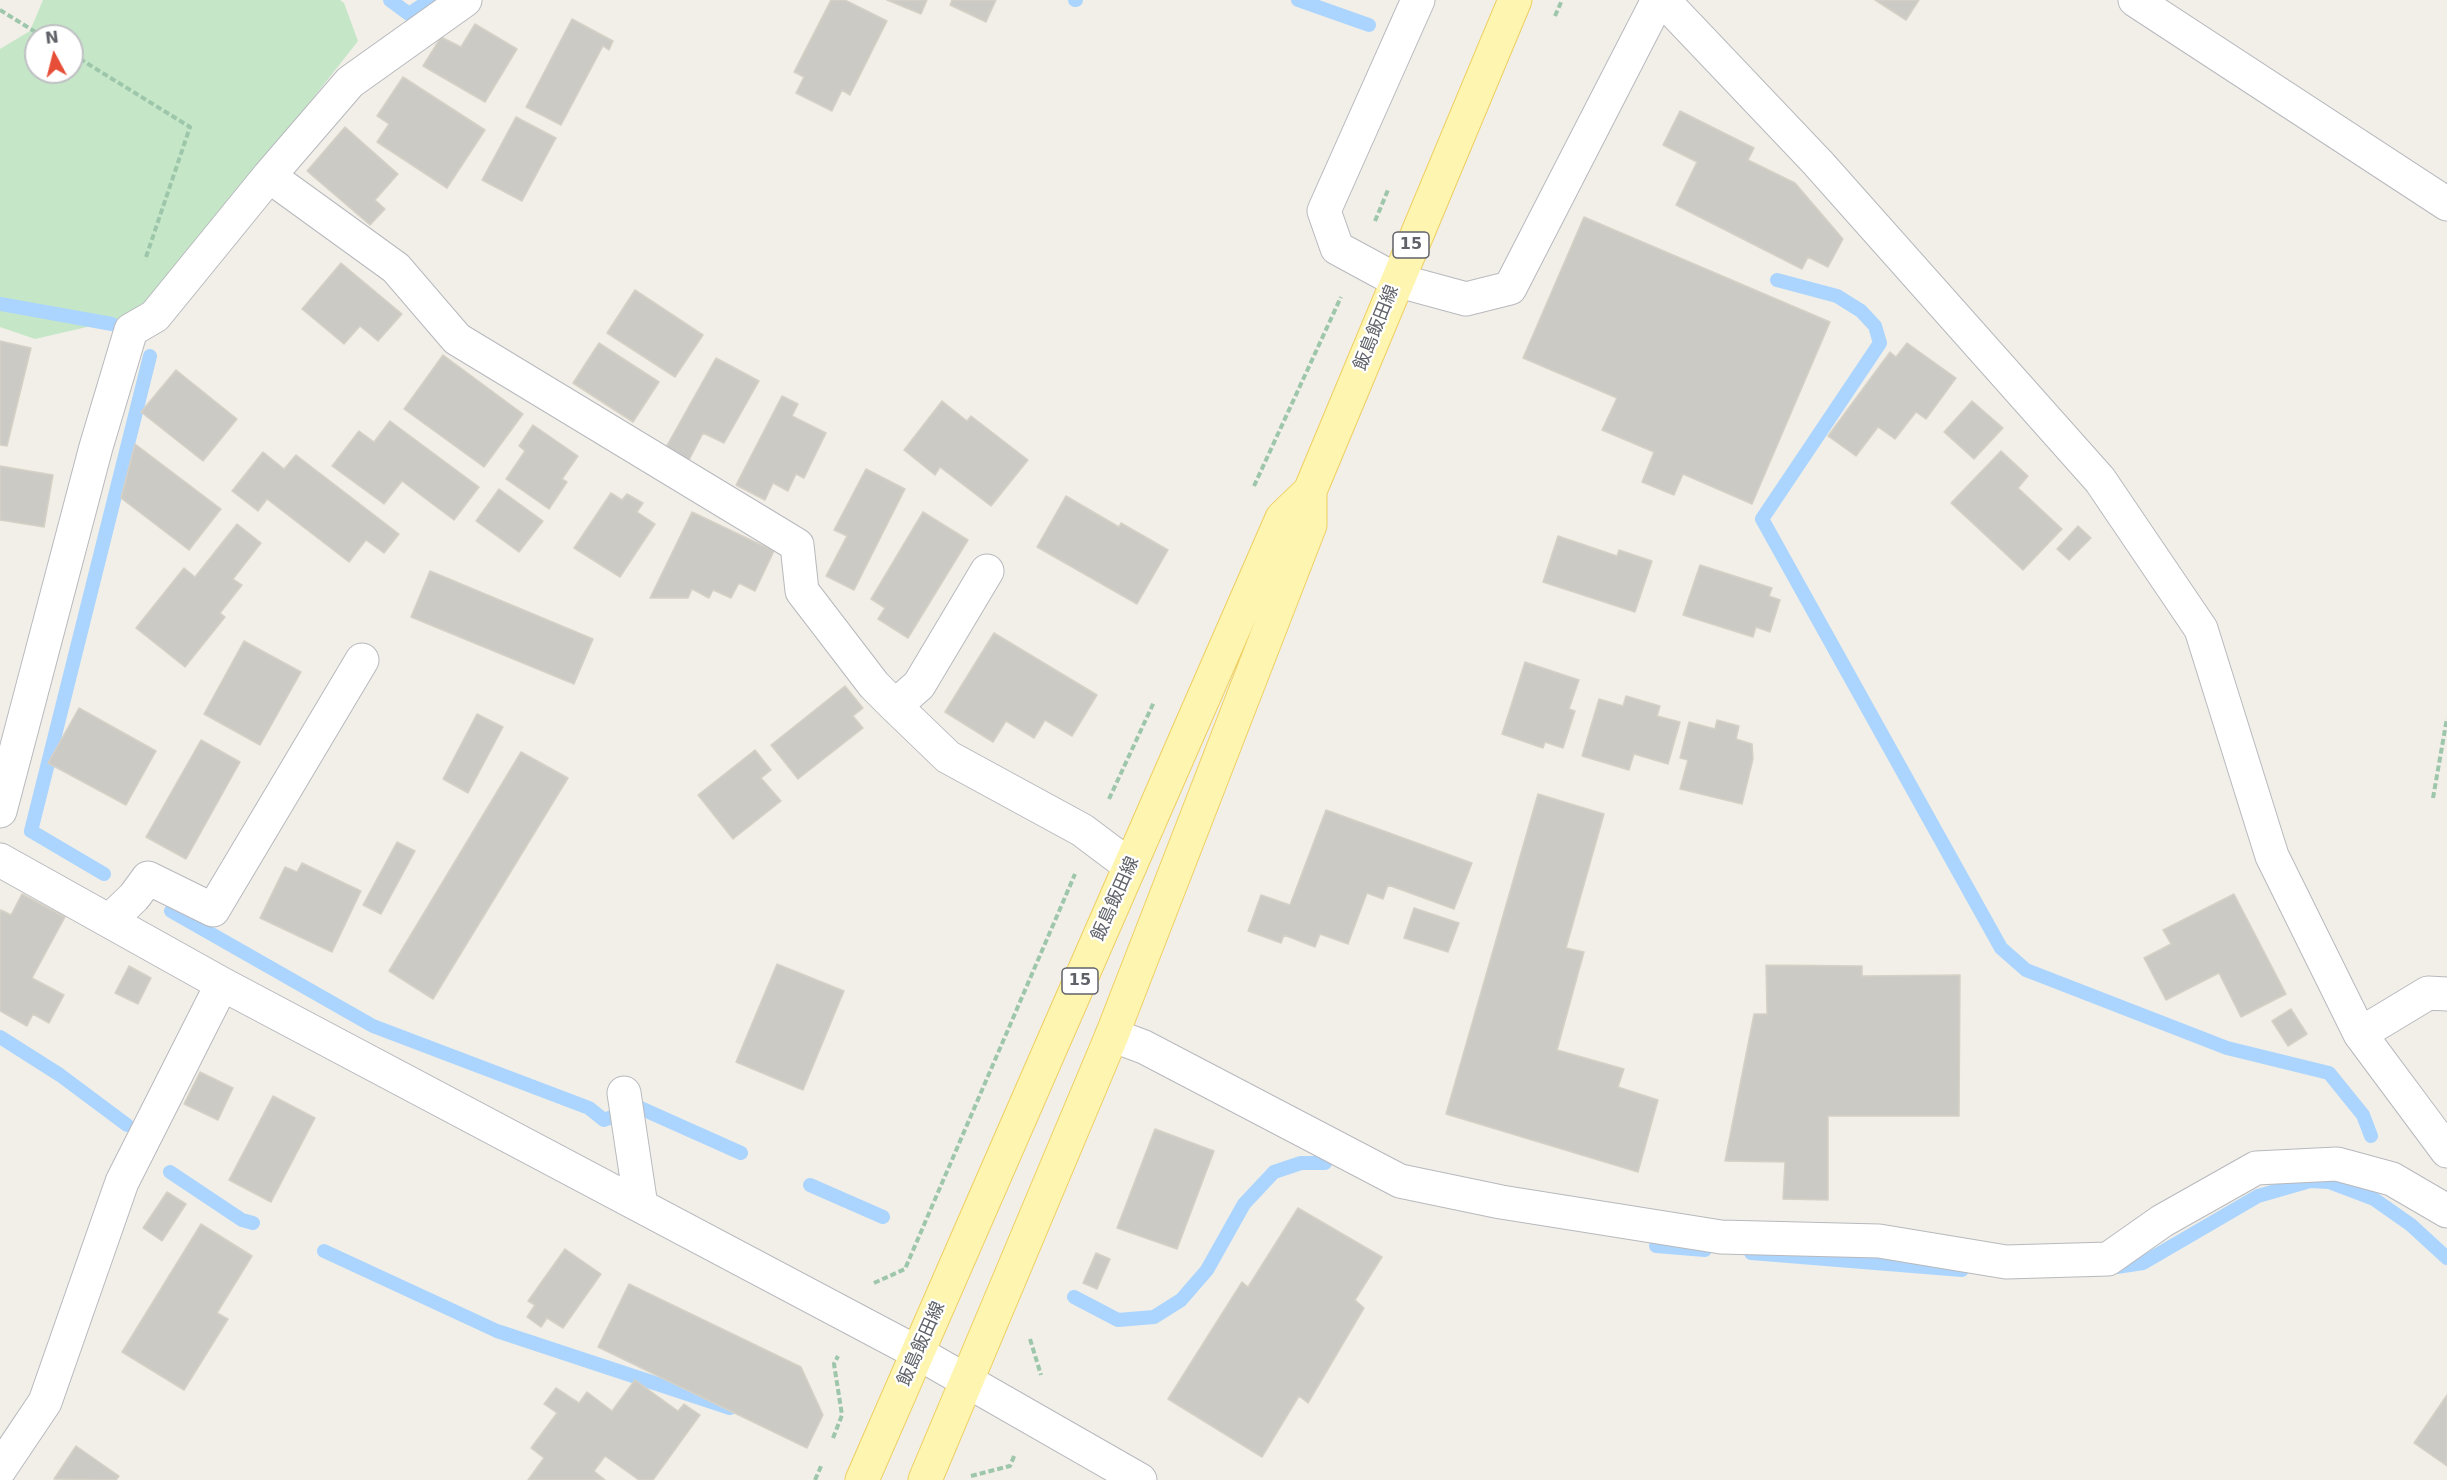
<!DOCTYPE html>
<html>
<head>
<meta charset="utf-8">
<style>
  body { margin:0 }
  #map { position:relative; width:2447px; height:1480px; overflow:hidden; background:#f1efe8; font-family:"DejaVu Sans",sans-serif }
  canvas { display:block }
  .north { position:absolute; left:24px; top:24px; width:60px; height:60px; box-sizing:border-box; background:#fff; border:2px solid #bfc0c3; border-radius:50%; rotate:353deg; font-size:16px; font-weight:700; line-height:24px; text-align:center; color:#5f6268 }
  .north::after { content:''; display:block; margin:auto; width:21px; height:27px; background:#e74e38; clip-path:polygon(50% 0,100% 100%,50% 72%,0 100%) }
</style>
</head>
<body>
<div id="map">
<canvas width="2447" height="1480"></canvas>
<div class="north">N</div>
</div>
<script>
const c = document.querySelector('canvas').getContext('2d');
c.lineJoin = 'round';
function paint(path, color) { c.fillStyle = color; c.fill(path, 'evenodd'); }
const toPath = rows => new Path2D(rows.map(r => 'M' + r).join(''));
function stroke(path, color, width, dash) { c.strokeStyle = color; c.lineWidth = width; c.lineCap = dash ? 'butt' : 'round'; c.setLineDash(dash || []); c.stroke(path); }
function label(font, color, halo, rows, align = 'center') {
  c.font = font + ' "DejaVu Sans","Noto Sans JP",sans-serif'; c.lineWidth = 4.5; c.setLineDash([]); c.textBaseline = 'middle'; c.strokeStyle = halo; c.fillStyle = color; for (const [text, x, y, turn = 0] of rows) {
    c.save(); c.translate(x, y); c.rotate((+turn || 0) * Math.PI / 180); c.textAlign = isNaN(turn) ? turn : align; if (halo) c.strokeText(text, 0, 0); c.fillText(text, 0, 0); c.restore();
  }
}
paint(toPath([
  [43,0,340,0,344,3,358,41,143,314,35,339,0,327,0,49,30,31],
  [36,36,72,36,72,72,36,72]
]), '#c5e7c7');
stroke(toPath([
  [390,0,409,14,430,0],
  [1075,0,1076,0],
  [1298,0,1369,25],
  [1777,280,1837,296,1861,311,1875,326,1880,343,1762,519,2001,948,2026,970,2227,1048,2329,1073,2363,1115,2371,1136],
  [0,304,112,324],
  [104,874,31,831,150,356],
  [171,911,373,1026,589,1108,604,1120,638,1107,741,1153],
  [0,1037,60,1075,127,1125],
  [170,1172,242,1220,253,1223],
  [810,1185,883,1217],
  [1656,1246,1705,1250],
  [324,1251,497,1331,730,1408],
  [1751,1253,1962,1270],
  [2110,1268,2143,1263,2258,1196,2310,1181,2329,1182,2374,1199,2411,1225,2447,1258],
  [1074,1297,1118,1320,1154,1317,1181,1300,1207,1270,1244,1204,1274,1172,1301,1163,1325,1163]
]), '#abd5fe', 14);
const building = toPath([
  [831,0,845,0,887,21,850,95,842,90,832,111,796,93,804,77,794,72,831,0],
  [887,0,927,0,921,14,887,0],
  [952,0,996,0,986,22,950,5,952,0],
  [1875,0,1919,0,1906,20,1875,0],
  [572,19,613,41,609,50,603,46,561,125,526,107,572,19],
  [475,24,517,49,485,102,423,66,441,37,461,47,475,24],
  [403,77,485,130,447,188,377,142,389,124,377,116,403,77],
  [1680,111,1754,148,1748,160,1795,183,1843,239,1828,267,1808,257,1802,269,1676,205,1697,162,1663,145,1680,111],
  [516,117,556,138,522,201,482,180,516,117],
  [345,127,398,174,375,200,385,209,370,225,307,171,345,127],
  [1584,217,1830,322,1752,504,1683,474,1674,495,1642,482,1654,452,1602,430,1617,398,1523,358,1584,217],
  [341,263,402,314,378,341,360,326,344,344,302,309,341,263],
  [635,290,703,335,675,377,607,333,635,290],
  [0,341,31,348,7,446,0,445,0,341],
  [599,343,659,382,633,422,573,383,599,343],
  [1907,343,1956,378,1926,419,1916,412,1895,439,1878,427,1856,456,1828,436,1890,352,1896,357,1907,343],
  [443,355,523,414,484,467,404,409,443,355],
  [716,358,759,381,724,443,703,433,688,462,665,449,716,358],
  [176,370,237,419,203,461,141,412,176,370],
  [782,396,798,404,792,416,826,433,804,478,796,474,788,491,773,483,765,500,736,485,782,396],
  [942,401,967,421,971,416,1028,460,991,506,940,467,935,475,904,450,942,401],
  [1972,401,2003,428,1974,459,1944,432,1972,401],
  [390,421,479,487,454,520,402,481,384,504,332,466,359,431,374,442,390,421],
  [533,425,578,456,562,479,567,482,549,509,506,479,525,451,519,446,533,425],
  [135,444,221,509,189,550,121,498,135,444],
  [2001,451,2028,476,2018,488,2062,529,2023,570,1951,503,2001,451],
  [263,452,284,469,296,455,399,534,384,553,366,540,349,562,267,499,258,511,232,491,263,452],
  [0,466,53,475,44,527,0,520,0,466],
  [866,469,905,489,854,590,826,576,847,536,834,530,866,469],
  [499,489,543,521,519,552,476,521,499,489],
  [611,493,622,500,627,494,643,503,637,512,655,524,620,577,574,548,611,493],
  [1066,496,1119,527,1121,523,1168,550,1137,604,1037,547,1066,496],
  [692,512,774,551,755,591,739,583,731,598,713,590,709,598,692,589,688,598,650,598,692,512],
  [923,512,968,540,908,638,878,619,885,608,871,599,923,512],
  [237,524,261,543,233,579,242,585,220,613,225,617,185,667,136,628,184,568,195,577,237,524],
  [2078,526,2091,538,2069,560,2057,549,2078,526],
  [1558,536,1617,556,1619,550,1652,561,1635,612,1543,582,1558,536],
  [1700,565,1772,588,1769,596,1780,600,1770,632,1756,627,1753,637,1683,615,1700,565],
  [430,571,593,639,574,684,411,617,430,571],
  [994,633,1097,695,1072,736,1045,720,1034,738,1006,721,993,742,945,712,994,633],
  [244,641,301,672,260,745,204,714,244,641],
  [1525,662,1579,680,1569,709,1575,711,1563,748,1545,742,1543,748,1502,734,1525,662],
  [845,686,863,708,853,716,863,728,798,779,771,745,845,686],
  [1626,696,1660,706,1657,716,1680,722,1668,764,1634,754,1629,770,1582,756,1599,699,1623,706,1626,696],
  [79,708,156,751,126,805,48,763,79,708],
  [477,714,503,727,468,793,443,779,477,714],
  [1717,720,1739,726,1736,739,1752,744,1753,759,1742,804,1680,789,1688,760,1680,758,1689,722,1715,729,1717,720],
  [201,740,240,762,186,859,146,837,201,740],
  [755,750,771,770,761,778,781,801,733,839,698,795,755,750],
  [521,752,568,778,433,999,389,971,521,752],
  [1538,794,1604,814,1566,948,1584,952,1557,1050,1624,1069,1618,1087,1658,1100,1638,1172,1446,1114,1538,794],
  [1326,810,1472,863,1454,909,1388,885,1383,899,1367,893,1348,944,1320,934,1315,947,1284,935,1281,943,1248,931,1261,895,1290,905,1326,810],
  [397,842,415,851,381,914,363,905,397,842],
  [302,863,361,891,332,952,260,918,285,867,297,872,302,863],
  [22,894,65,917,32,978,64,995,49,1023,33,1014,27,1026,0,1011,0,913,1,910,11,915,22,894],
  [2234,894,2286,994,2241,1017,2219,973,2166,1000,2144,958,2171,944,2163,930,2234,894],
  [1414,908,1459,923,1448,952,1404,938,1414,908],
  [777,964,844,991,803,1090,736,1062,777,964],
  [1766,965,1862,966,1862,976,1960,975,1959,1116,1828,1116,1828,1200,1783,1199,1785,1162,1725,1161,1754,1014,1767,1014,1766,965],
  [129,966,151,978,138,1004,115,993,129,966],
  [2291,1009,2307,1034,2288,1046,2272,1021,2291,1009],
  [200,1072,233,1088,218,1120,184,1104,200,1072],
  [273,1096,315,1118,271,1202,229,1180,273,1096],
  [1155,1129,1214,1151,1177,1249,1117,1228,1155,1129],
  [167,1192,186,1204,162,1241,143,1228,167,1192],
  [1298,1208,1382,1257,1355,1300,1364,1308,1308,1403,1299,1396,1262,1457,1168,1399,1242,1282,1248,1287,1298,1208],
  [201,1224,252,1256,217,1313,228,1319,184,1390,122,1352,201,1224],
  [565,1249,601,1274,563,1328,547,1318,541,1327,527,1317,535,1305,528,1301,565,1249],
  [1096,1253,1110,1259,1097,1289,1083,1283,1096,1253],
  [629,1284,801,1367,823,1415,807,1448,598,1347,629,1284],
  [635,1380,678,1411,684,1404,700,1415,653,1480,639,1480,605,1456,594,1471,605,1480,528,1480,544,1458,531,1448,557,1413,544,1404,556,1388,579,1403,587,1392,612,1411,635,1380],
  [2447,1395,2447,1466,2414,1443,2447,1395],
  [76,1446,119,1476,116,1480,54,1479,76,1446]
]);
paint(building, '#cccac5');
stroke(building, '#d6d1c6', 1.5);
const minor = toPath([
  [1418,0,1324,211,1337,248,1396,280,1466,299,1510,288,1658,0],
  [1663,0,1818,163,2100,480,2201,629,2272,856,2360,1034,2447,1151],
  [2135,0,2447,204],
  [269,176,396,268,457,339,797,545,802,591,874,685,895,706,948,757,1082,830,1130,866],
  [895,706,919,685,987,571],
  [0,811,96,447,131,330,155,316,269,176,350,82,465,0],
  [0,860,222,984,918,1353,1140,1480],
  [109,921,134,897,148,878,213,910,362,660],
  [2360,1034,2428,993,2447,994],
  [1112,1035,1144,1047,1400,1181,1501,1202,1721,1237,1879,1241,2006,1262,2108,1259,2162,1221,2256,1168,2337,1164,2392,1179,2447,1211],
  [624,1093,641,1206],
  [0,1469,45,1402,122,1182,222,984]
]);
const major = toPath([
  [862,1480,1282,518,1310,491],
  [925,1480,1112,1035,1310,525,1310,491,1515,0]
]);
stroke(minor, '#b8b9be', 35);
stroke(major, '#efcf62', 35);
stroke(toPath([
  [0,10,42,36],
  [1555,16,1562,0],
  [72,54,190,127,145,260],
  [1375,221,1388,190],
  [1254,486,1341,297],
  [2433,798,2447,718],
  [1109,799,1154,702],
  [874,1283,905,1269,1075,874],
  [1030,1339,1041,1375],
  [833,1438,842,1415,834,1364,838,1356],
  [971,1476,1010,1466,1015,1454],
  [815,1480,822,1464]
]), '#9dc6ab', 4, [6, 3]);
stroke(minor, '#fff', 33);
stroke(major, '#fef5b0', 33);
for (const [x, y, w] of [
  [1411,245,36],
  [1080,981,36]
]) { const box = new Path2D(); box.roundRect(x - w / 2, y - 13, w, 26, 4.5); c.fillStyle = '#fff'; c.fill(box); stroke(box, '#5f6268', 1.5); }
label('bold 16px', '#5f6268', null, [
  ["15",1411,245],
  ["15",1080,981]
]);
label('18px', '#5f6268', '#fff', [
  ["飯島飯田線",1377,328,-68],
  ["飯島飯田線",1116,899,-66],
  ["飯島飯田線",922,1344,-66]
]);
</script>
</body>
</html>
